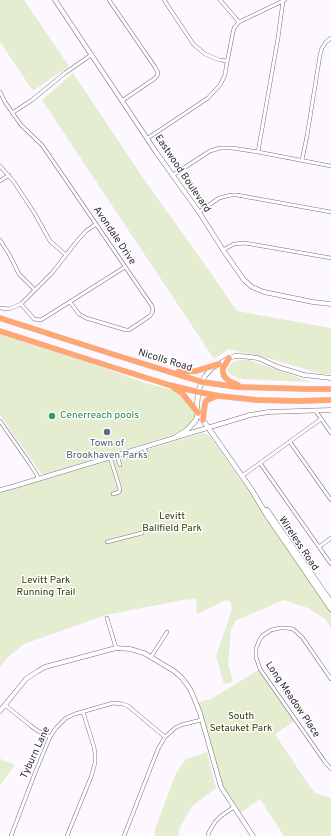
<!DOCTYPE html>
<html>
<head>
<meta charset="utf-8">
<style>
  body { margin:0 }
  canvas { display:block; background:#fdf7ff }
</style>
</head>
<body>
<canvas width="331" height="836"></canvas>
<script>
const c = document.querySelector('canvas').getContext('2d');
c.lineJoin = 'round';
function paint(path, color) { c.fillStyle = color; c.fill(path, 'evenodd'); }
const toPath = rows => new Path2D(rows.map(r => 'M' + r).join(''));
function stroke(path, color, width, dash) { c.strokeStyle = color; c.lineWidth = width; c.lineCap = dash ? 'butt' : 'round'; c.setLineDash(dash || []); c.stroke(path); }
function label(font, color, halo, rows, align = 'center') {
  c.font = font + ' Overpass,sans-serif'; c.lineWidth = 3; c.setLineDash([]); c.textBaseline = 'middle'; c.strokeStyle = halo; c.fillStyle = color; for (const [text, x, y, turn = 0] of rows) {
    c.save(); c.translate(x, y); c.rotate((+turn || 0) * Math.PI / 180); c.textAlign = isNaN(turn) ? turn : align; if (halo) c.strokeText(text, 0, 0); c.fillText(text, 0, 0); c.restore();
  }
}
paint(toPath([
  [0,0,24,0,69,66,33,91,0,42],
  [73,73,143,178,208,269,237,311,331,328,331,374,322,374,271,359,229,349,214,359,42,100],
  [0,334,102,367,145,383,176,391,181,393,197,416,194,426,192,429,42,475,0,415],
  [240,360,249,360,311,382,239,379,230,374,227,370,229,366,233,362],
  [203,433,210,436,298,562,297,563,331,611,331,628,325,619,308,608,283,600,235,621,231,630,228,664,233,681,230,683,224,684,216,656,230,616,232,608,230,601,226,600,197,614,196,599,183,600,106,615,24,644,8,657,0,667,0,493],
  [260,669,296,720,275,734,306,781,315,793,331,798,331,836,284,836,260,799,239,814,221,787,196,703,211,699],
  [207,752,216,788,192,806,179,829,178,836,155,836,155,829,176,773,186,759],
  [0,758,2,760,15,765,0,785]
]), '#e4edd0');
const minor = toPath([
  [109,0,155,67,158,73,157,76,154,79,123,100],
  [164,0,194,45,198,48,205,54,212,57,220,60,227,61],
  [220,0,239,22],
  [0,92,5,102,21,125,42,145,152,306,153,310,152,313,150,316,129,330,126,330,86,318,79,314,70,302],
  [12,113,32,100,65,73,91,55],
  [148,138,208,98,220,85,225,75,226,68,233,32,234,28,239,22,285,0],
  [258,152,278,38,283,1],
  [302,160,307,136,320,55,322,48,326,42,331,38],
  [0,166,14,182,35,214,50,241,66,255],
  [173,175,210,151,220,148,232,148,258,152,331,166],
  [0,181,9,175],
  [199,212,219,198,231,195,237,195,331,212],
  [0,240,9,254,19,274,35,290],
  [223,250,234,244,245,243,331,258],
  [21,304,34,319,41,320,125,267],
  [0,308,9,309,21,304,52,273,77,241,86,231,96,224],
  [315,410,331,433],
  [0,421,30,464,37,475,38,479],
  [290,442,331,500],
  [144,447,147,457],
  [117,455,120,465],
  [110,457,120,489,119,492,113,494],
  [260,463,331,564],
  [242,476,321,419],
  [107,542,142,533],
  [319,547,331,538],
  [107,618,116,648],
  [151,657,167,632],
  [331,679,302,637,293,629,286,628,280,628,271,630,262,636,259,641,256,649,256,657,260,669,325,762,331,769],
  [5,705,31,726,38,731,50,737],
  [11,836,35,773,50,737,56,728,66,718,75,714,113,703,123,704,128,706,165,737],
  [67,836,91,777,95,763,95,754,94,747,83,712],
  [124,836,158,749,165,737,175,728,181,725,201,720],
  [208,836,209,832,215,822,221,816,234,807]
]);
const tertiary = toPath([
  [55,0,156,152,199,212,223,250,244,280,252,287,264,292,313,302,331,304],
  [202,382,205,376,212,368,229,358,235,356,241,356,258,358,278,367,304,375,331,378],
  [0,490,15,486,250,415,269,412,331,410],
  [0,711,26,679,38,671,45,667,116,648,130,649,144,653,174,671,182,678,190,689,194,698,200,713,221,787,253,836]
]);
const secondary = toPath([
  [202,382,198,392,197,407,198,413,251,489,268,517,331,609],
  [176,437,187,430,196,420,198,413],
  [267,510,331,602]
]);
const trunk = toPath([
  [0,318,112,354,202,382,237,387,310,389,331,389],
  [0,331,93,361,169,385,198,392,219,396,257,400,298,401,331,400],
  [229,358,223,368,223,372,224,376,229,381,238,385],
  [178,372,196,371,219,364],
  [174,388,182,393,198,413],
  [203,420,205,403,207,400,217,396]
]);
stroke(minor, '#79707c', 4);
stroke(tertiary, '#79707c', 5);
stroke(secondary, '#79707c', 5.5);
stroke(trunk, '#d9d8d9', 6);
stroke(minor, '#fff', 3);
stroke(tertiary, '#fff', 4);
stroke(secondary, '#fff', 4.5);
stroke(trunk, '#ffa672', 5.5);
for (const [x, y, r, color] of [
  [52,416,4,"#2e9e5b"],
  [107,432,4,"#5c6f8a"]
]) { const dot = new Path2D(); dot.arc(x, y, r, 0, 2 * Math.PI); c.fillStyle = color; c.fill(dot); stroke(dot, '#fff', 1.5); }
label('10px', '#2d292e', '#fff', [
  ["Eastwood Boulevard",182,174,56],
  ["Avondale Drive",114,236,56],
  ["Nicolls Road",165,361,17],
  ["Wireless Road",298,544,56],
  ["Long Meadow Place",292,700,56],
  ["Tyburn Lane",36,753,-65]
]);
label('10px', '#27864d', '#fff', [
  ["Cenerreach pools",60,416]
], 'left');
label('10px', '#4e5e75', '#fff', [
  ["Town of",107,444],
  ["Brookhaven Parks",107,456]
]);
label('10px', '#303c06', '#fff', [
  ["Levitt",172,517],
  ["Ballfield Park",172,529],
  ["Levitt Park",46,581],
  ["Running Trail",46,593],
  ["South",241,717],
  ["Setauket Park",241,729]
]);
</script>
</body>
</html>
